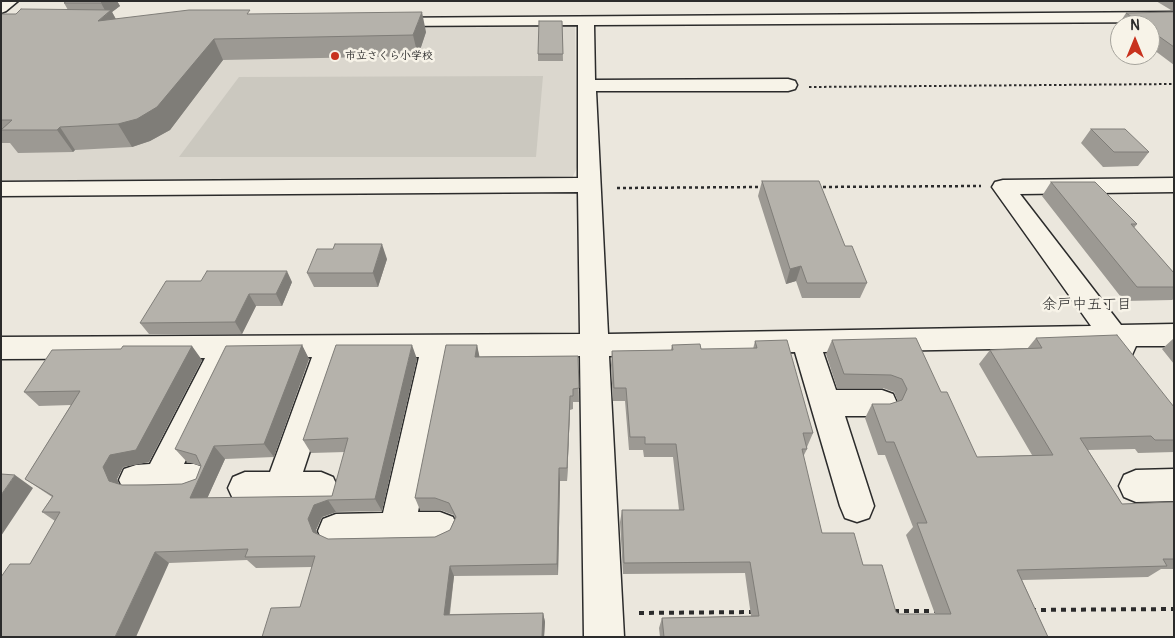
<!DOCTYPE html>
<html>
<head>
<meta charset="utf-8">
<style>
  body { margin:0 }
  #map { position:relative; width:1175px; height:638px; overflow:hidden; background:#ebe7dd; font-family:Pangolin,sans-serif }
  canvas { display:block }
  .frame { position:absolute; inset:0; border:2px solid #2b2b2b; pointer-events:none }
  .north { position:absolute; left:1110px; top:15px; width:50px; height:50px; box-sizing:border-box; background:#f7f3e8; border:1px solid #a5a39c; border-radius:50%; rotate:0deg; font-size:14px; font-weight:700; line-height:20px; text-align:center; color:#2b2b2b }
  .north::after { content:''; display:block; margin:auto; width:18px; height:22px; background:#c8321e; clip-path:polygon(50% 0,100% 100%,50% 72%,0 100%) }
</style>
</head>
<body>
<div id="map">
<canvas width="1175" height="638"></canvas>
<div class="frame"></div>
<div class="north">N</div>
</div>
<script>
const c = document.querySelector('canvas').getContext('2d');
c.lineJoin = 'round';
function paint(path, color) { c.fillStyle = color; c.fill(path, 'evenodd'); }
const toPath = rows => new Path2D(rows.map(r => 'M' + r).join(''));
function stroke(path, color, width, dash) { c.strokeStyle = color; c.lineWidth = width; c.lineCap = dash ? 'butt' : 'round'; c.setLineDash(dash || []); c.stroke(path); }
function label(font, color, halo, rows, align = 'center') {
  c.font = font + ' Pangolin,"Klee One",sans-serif'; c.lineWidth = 5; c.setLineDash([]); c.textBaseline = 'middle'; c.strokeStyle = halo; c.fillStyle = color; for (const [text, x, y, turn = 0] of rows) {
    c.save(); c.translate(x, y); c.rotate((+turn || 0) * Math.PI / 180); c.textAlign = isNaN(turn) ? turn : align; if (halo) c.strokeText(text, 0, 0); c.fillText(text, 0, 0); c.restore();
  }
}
paint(toPath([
  [567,23,575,26,577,167,571,181,1,186,1,27]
]), '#dbd7ce');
paint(toPath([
  [543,76,536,157,179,157,239,77]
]), '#cbc8bf');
const minor = toPath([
  [1,1,18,1,6,11,1,13,1,1],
  [1174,12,1174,22,594,25,595,80,788,79,795,81,797,85,795,89,788,91,596,91,608,334,1091,326,992,187,995,182,1003,180,1174,178,1174,192,1020,194,1121,325,1174,324,1174,346,1136,346,1132,355,1122,358,1112,355,1106,347,823,352,836,390,882,390,893,394,897,403,893,412,882,416,845,416,874,506,869,518,857,522,845,518,840,506,795,352,609,356,624,637,584,637,580,356,448,357,418,512,440,512,453,517,458,529,453,541,440,546,336,548,323,543,318,531,323,519,336,514,383,513,419,357,341,357,303,472,321,472,333,477,338,488,333,499,321,504,245,504,233,499,228,488,233,477,245,472,270,472,312,357,234,358,184,464,194,464,206,468,211,479,206,490,194,494,159,495,136,495,124,491,119,480,124,469,136,465,150,464,205,358,1,359,1,337,580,334,578,192,1,196,1,182,578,178,578,25,385,26,377,21,379,18,1174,12],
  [1174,469,1174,501,1136,502,1124,497,1119,486,1124,475,1136,470,1174,469]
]);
stroke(minor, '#2b2b2b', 3);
stroke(toPath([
  [809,87,1174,84]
]), '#2b2b2b', 2, [2.5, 2.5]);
stroke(toPath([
  [817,187,981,186],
  [617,188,763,187]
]), '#2b2b2b', 2.5, [3, 3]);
stroke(toPath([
  [1031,610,1174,609],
  [894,611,938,611],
  [639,613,755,612]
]), '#2b2b2b', 4, [5, 5]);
paint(minor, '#f7f3e8');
paint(toPath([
  [67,1,117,1,120,6,112,12,116,19,252,14,426,32,418,56,223,60,170,130,150,141,132,147,75,150,73,152,18,153,10,143,1,143,1,14,16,14,68,10,64,3],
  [1156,1,1174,1,1174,10,1171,10],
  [1174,12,1174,65,1150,47,1150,25,1120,25,1119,24,1126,13],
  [562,21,563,61,538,61,538,54],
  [1091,129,1149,152,1138,166,1103,167,1081,143],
  [762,181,845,246,867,283,860,298,802,298,796,281,786,284,758,196],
  [1051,182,1137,224,1134,228,1174,273,1174,299,1172,300,1124,301,1042,196],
  [387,259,378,287,314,287,307,273],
  [292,282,282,306,256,306,242,334,149,334,140,323],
  [1036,338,1174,407,1174,452,1138,453,1135,449,1088,450,1122,504,1174,502,1174,569,1161,569,1148,577,1022,580,1048,637,660,637,659,628,662,618,751,616,745,573,623,574,620,522,622,510,679,510,673,457,644,457,643,450,629,450,625,401,613,401,611,365,612,351,671,350,672,345,701,349,753,349,755,341,813,433,807,447,807,449,803,457,822,533,863,565,896,612,899,614,935,614,906,535,913,527,885,455,878,455,865,418,872,404,890,404,898,402,894,392,883,388,837,388,826,354,832,340,941,392,977,457,1032,455,979,364,990,350,1027,349],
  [1174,338,1174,364,1162,349],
  [302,345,309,359,274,457,225,459,207,498,332,496,345,452,311,453,303,440,417,359,382,511,336,512,322,517,316,530,318,535,328,539,435,537,450,530,455,518,454,515,440,510,420,510,415,498,477,345,479,357,578,356,579,402,573,402,573,409,570,410,567,481,560,481,558,575,454,576,450,614,543,613,545,622,544,637,262,637,300,607,312,567,256,568,247,560,169,563,30,564,55,521,42,512,52,497,25,479,71,405,39,406,24,392,202,360,149,462,123,467,117,479,119,484,122,485,182,484,196,479,201,466,187,462,175,449]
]), '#9c9993');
paint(toPath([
  [103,1,117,1,120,6,112,12,122,31,98,21,107,14,101,3],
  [422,12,426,32,418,56,413,35],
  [214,39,223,60,170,130,150,141,132,147,118,124],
  [60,127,75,150,73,152,57,130],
  [382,244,387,259,378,287,373,273],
  [801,266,796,281,786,284,790,269],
  [287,271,292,282,282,306,276,294],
  [249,294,256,306,242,334,235,322],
  [302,345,309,359,274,457,264,444],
  [412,345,417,359,382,511,375,499],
  [477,345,480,359,475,357],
  [192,346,202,360,149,462,123,467,117,479,123,493,109,481,103,467,110,455],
  [570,396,570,410,567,481,567,468],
  [214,446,225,459,202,510,190,498],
  [559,468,560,481,558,575,557,564],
  [15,475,33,488,1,536,1,495],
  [328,500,336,512,322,517,316,530,321,544,313,532,308,519,314,505],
  [155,552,169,563,136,637,115,637],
  [450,566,454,576,448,624,444,615],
  [543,613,545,622,544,637,542,637]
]), '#7f7d78');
const building = toPath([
  [67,1,103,1,101,3,64,3,67,1],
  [21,9,111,10,98,21,189,10,250,10,247,14,422,12,413,35,214,39,157,107,137,119,118,124,60,127,57,130,1,130,12,120,1,120,1,14,16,14,21,9],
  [1174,12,1174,47,1150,30,1150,25,1144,25,1126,13,1174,12],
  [539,21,562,21,563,54,538,54,539,21],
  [1091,129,1125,129,1149,152,1114,152,1091,129],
  [762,181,819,181,845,246,852,246,867,283,807,283,801,266,790,269,762,181],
  [1051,182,1095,182,1137,224,1131,224,1174,273,1174,287,1137,287,1051,182],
  [335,244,382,244,373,273,307,273,317,249,333,249,335,244],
  [207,271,287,271,276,294,249,294,235,322,140,323,166,281,201,281,207,271],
  [1117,335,1174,407,1174,440,1155,440,1151,436,1080,438,1122,504,1174,502,1174,559,1163,559,1167,566,1017,570,1048,637,664,637,662,618,759,616,750,562,624,563,622,510,684,510,676,444,645,444,645,437,630,437,626,388,614,388,612,351,673,350,672,345,700,344,701,349,757,348,755,341,787,340,813,433,803,433,807,449,802,449,822,533,854,533,863,565,882,565,896,612,899,614,951,614,917,523,927,523,894,442,886,442,872,404,890,404,902,400,907,389,902,379,891,375,844,374,832,340,916,338,941,392,947,392,977,457,1053,455,990,350,1042,348,1036,338,1117,335],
  [302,345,264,444,214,446,190,498,332,496,348,438,303,440,336,345,412,345,375,499,328,500,314,505,308,519,313,532,328,539,435,537,450,530,456,517,449,503,435,498,415,498,446,345,477,345,475,357,578,356,579,388,573,389,573,396,570,396,567,468,559,468,557,564,450,566,444,615,543,613,542,637,262,637,271,608,300,607,315,556,245,557,248,549,155,552,115,637,1,637,1,577,10,564,30,564,60,512,42,512,53,496,25,479,80,391,24,392,52,350,121,349,123,346,192,346,136,450,110,455,103,467,109,481,122,485,146,485,182,484,196,479,201,466,196,455,175,449,226,346,302,345],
  [1,474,15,475,1,495,1,474]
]);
paint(building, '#b5b2ab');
stroke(building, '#7f7d78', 1);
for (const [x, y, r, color] of [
  [335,56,5,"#c8321e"]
]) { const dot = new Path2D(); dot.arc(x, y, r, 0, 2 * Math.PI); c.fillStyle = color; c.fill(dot); stroke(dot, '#f7f3e8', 2); }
label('bold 11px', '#2b2b2b', '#f7f3e8', [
  ["市立さくら小学校",345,56]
], 'left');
label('15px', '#2b2b2b', '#f7f3e8', [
  ["余戸中五丁目",1087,305]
]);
</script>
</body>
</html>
